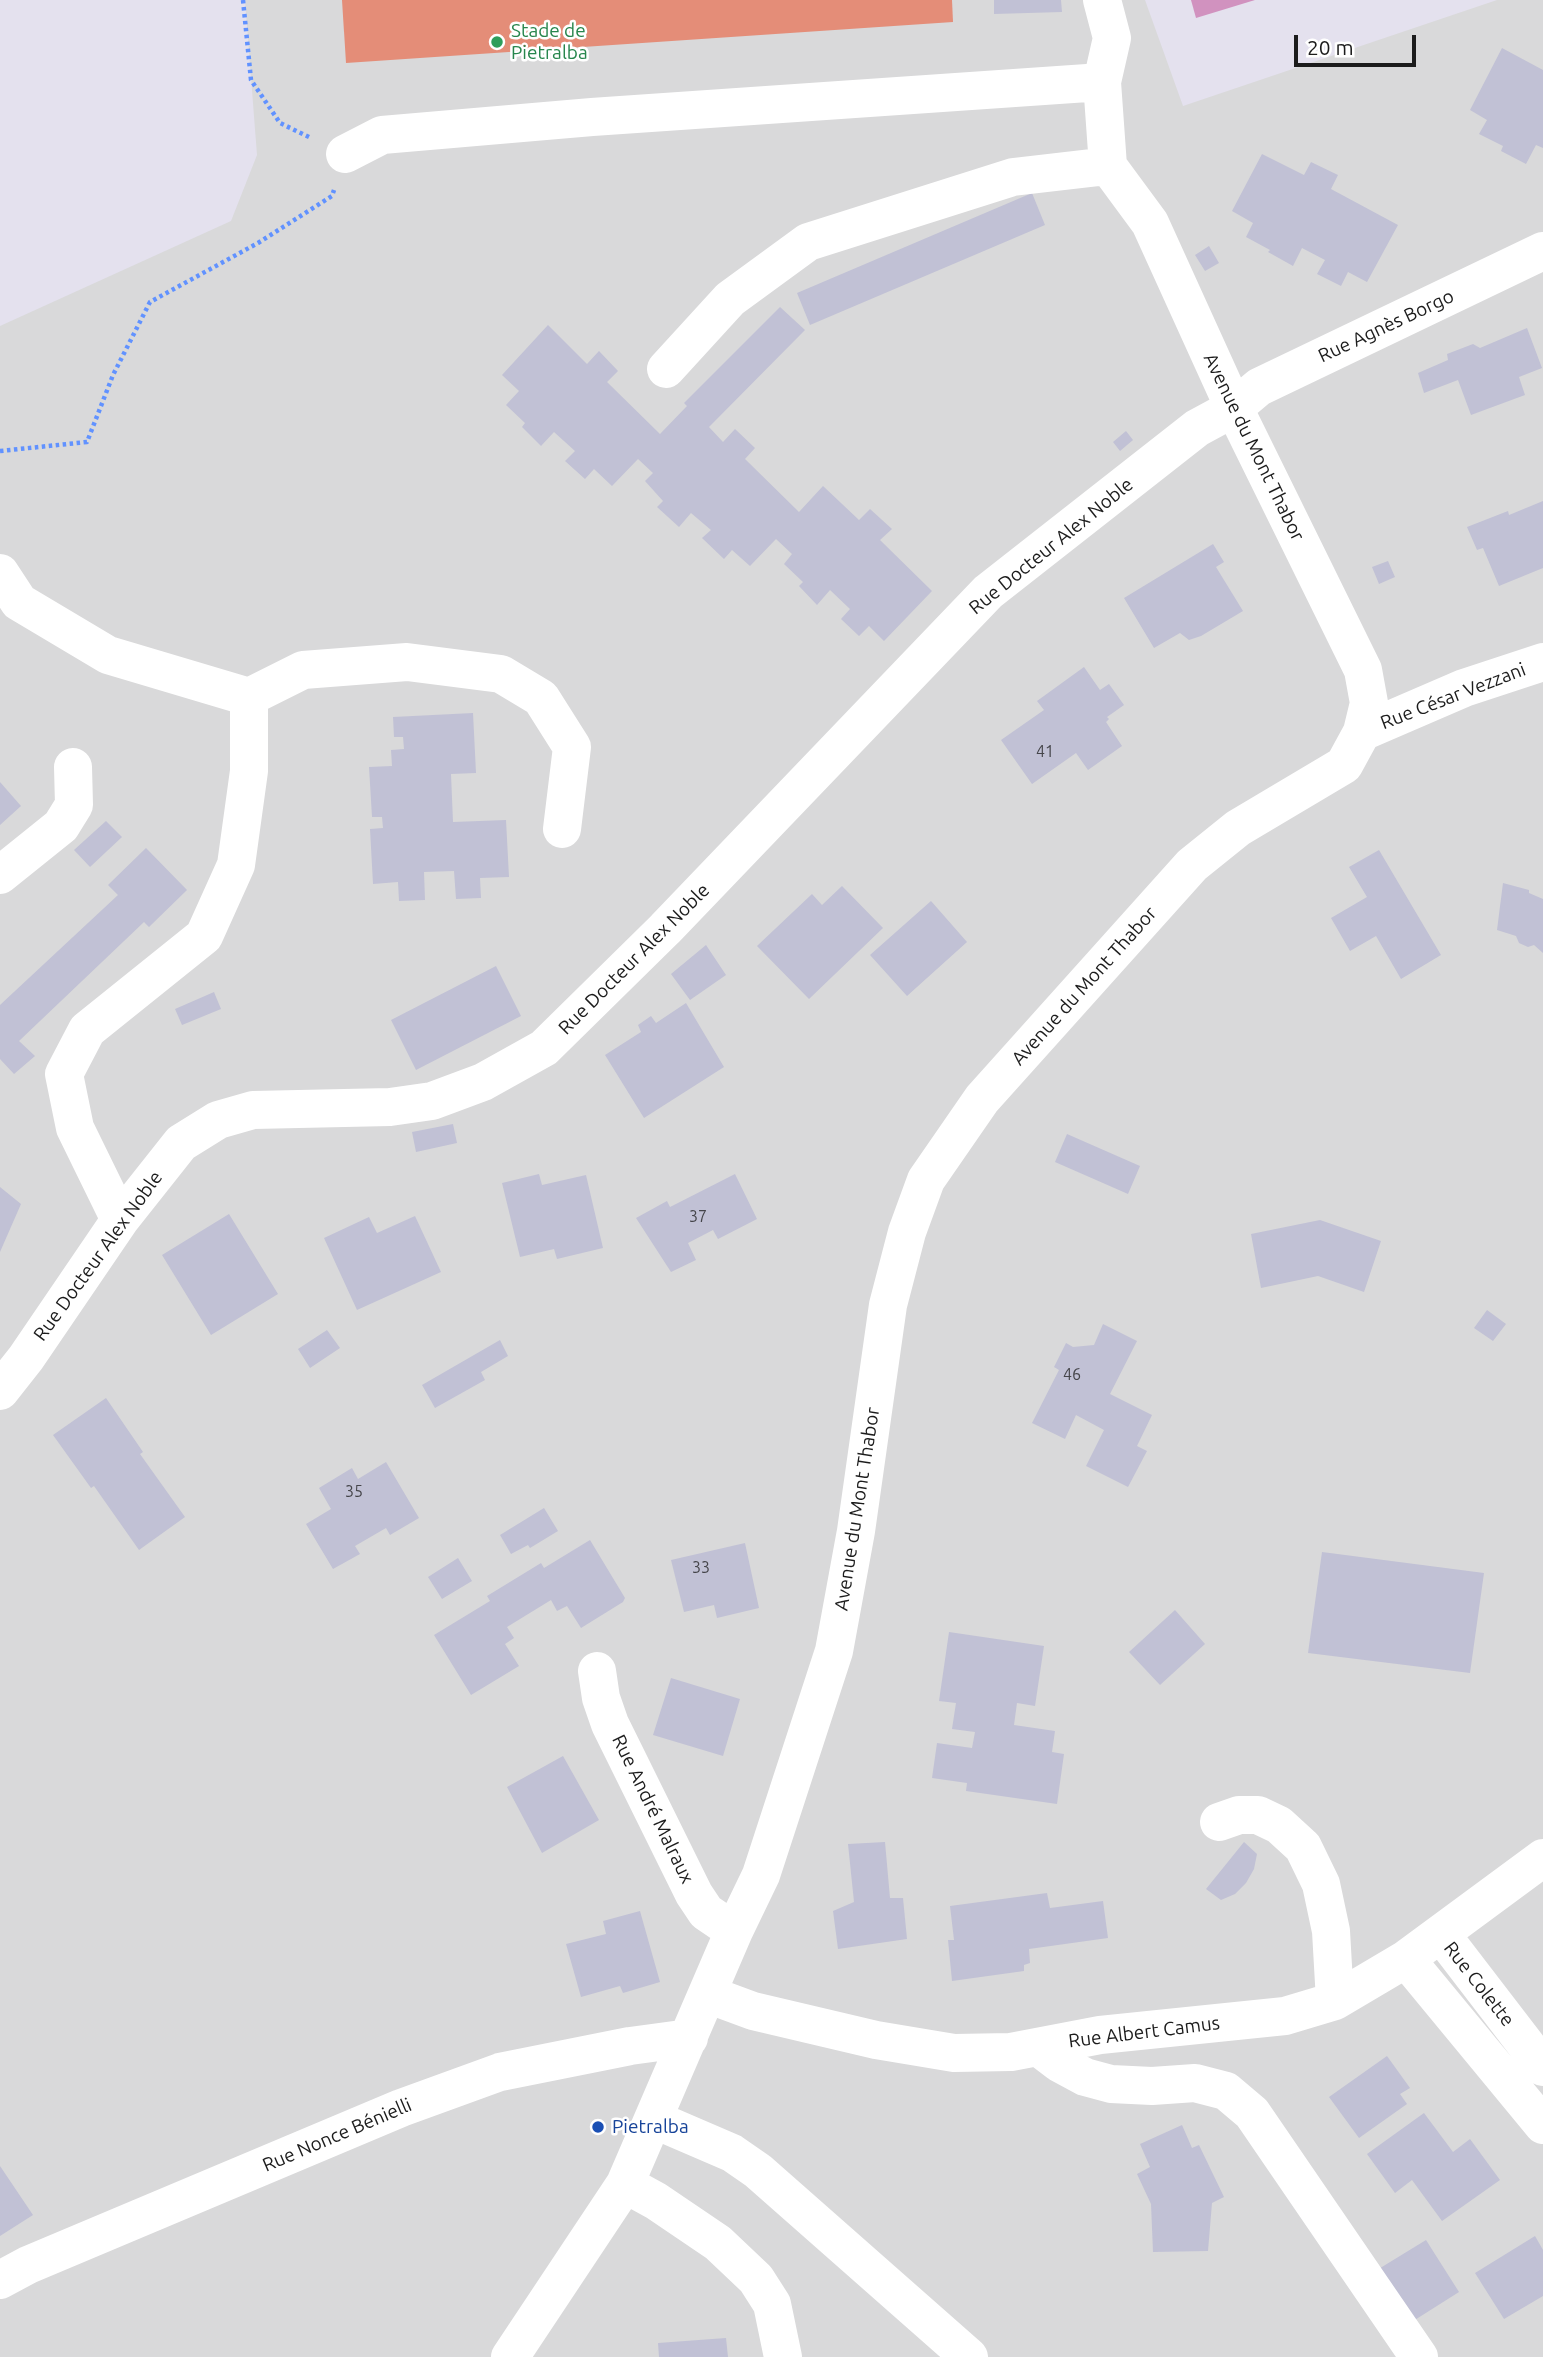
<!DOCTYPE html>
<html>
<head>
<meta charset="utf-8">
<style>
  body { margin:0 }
  #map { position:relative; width:1543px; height:2357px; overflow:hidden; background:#e4e1ee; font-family:Ubuntu,sans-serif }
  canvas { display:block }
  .scale { position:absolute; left:1294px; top:35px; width:122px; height:32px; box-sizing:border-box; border:4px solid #1c1c1c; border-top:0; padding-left:9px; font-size:21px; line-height:24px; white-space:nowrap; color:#1c1c1c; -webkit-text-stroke:5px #fff; paint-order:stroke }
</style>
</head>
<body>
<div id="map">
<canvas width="1543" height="2357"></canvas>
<div class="scale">20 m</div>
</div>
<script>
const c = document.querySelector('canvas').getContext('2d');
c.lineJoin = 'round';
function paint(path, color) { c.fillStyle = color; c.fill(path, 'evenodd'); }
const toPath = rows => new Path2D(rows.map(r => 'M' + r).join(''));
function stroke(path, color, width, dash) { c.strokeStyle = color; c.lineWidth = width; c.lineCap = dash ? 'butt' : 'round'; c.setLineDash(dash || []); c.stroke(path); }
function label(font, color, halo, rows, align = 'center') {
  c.font = font + ' Ubuntu,sans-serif'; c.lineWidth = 5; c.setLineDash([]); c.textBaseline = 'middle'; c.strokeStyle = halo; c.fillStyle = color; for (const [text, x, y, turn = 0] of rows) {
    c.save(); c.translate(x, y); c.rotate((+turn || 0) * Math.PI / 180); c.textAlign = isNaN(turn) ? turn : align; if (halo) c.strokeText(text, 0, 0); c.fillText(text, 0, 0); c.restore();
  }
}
paint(toPath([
  [245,0,1145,0,1183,106,1497,0,1543,0,1543,2357,0,2357,0,326,231,221,257,155]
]), '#d9d9da');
paint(toPath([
  [1191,0,1255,0,1196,18]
]), '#d192bf');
paint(toPath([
  [342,0,952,0,953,22,346,63]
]), '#e48d78');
paint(toPath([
  [994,0,1061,0,1062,12,994,14],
  [1502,48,1543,70,1543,148,1536,145,1526,164,1501,151,1503,146,1479,134,1487,120,1470,110],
  [1262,154,1304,175,1311,162,1338,175,1331,189,1398,225,1367,282,1348,272,1341,286,1317,274,1325,260,1302,248,1293,266,1268,252,1270,250,1246,237,1253,223,1232,211],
  [1032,193,1045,225,810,325,797,293],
  [1209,246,1219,263,1205,271,1195,255],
  [780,307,805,330,709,427,723,442,735,429,755,448,745,459,799,512,823,486,859,520,870,509,892,529,880,540,932,591,884,641,869,626,859,636,841,619,850,609,830,590,817,605,799,586,803,582,784,564,792,554,776,539,750,566,732,550,724,559,702,538,711,530,691,513,679,527,657,507,663,501,645,481,653,473,638,459,612,486,594,469,585,479,565,461,575,451,554,432,541,446,522,427,525,423,506,405,519,391,502,375,548,325,587,364,599,351,618,371,607,382,660,434,687,406,684,403],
  [1527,328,1542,368,1519,377,1525,395,1471,415,1458,380,1424,393,1418,373,1448,360,1447,354,1473,344,1480,348],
  [1126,431,1133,440,1120,451,1113,442],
  [1543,501,1543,568,1499,586,1483,548,1477,550,1467,527,1508,511,1509,515],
  [1213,544,1224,562,1216,567,1243,611,1201,636,1189,640,1180,633,1154,648,1124,598],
  [1388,561,1395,577,1379,584,1372,567],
  [1084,667,1100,690,1109,684,1124,705,1107,717,1109,719,1106,722,1122,746,1088,770,1076,753,1032,784,1001,740,1044,710,1037,701],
  [473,713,476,773,451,774,453,822,506,820,509,877,480,878,481,898,456,899,454,871,424,872,425,900,399,901,398,882,373,884,370,829,383,828,382,817,372,817,369,767,392,766,391,750,404,749,403,737,394,737,393,717],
  [0,782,21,806,0,825],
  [106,821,122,837,90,867,74,850],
  [146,848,187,890,149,927,144,922,19,1041,35,1056,14,1074,0,1059,0,1005,118,895,108,885],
  [1379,850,1441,955,1401,979,1376,936,1350,951,1331,918,1367,897,1349,867],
  [1503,883,1529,890,1529,893,1543,899,1543,953,1534,945,1528,947,1519,943,1516,936,1497,930],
  [842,886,883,928,809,999,757,946,812,894,822,905],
  [931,901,967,942,907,996,870,955],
  [706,945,726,975,690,1000,671,974],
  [496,966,521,1016,416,1070,391,1020],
  [214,992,221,1009,182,1025,175,1009],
  [686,1003,724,1067,644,1118,605,1055,641,1032,638,1025,651,1016,656,1023],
  [453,1124,457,1143,416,1152,412,1132],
  [1067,1134,1140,1166,1128,1194,1055,1162],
  [539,1174,542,1185,586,1175,603,1248,557,1259,554,1249,520,1257,502,1183],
  [735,1174,757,1219,718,1239,713,1230,688,1243,696,1260,671,1272,636,1218,667,1201,670,1207],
  [0,1187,21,1204,0,1252],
  [229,1214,278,1294,211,1335,162,1255],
  [415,1216,441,1272,357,1310,324,1238,369,1217,377,1233],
  [1320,1220,1381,1241,1364,1292,1318,1276,1261,1288,1251,1234],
  [1487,1310,1506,1324,1493,1341,1474,1328],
  [1103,1324,1137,1341,1110,1394,1152,1415,1137,1446,1147,1451,1128,1487,1086,1466,1104,1430,1076,1415,1065,1439,1032,1423,1059,1370,1054,1367,1066,1343,1073,1347,1094,1345],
  [327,1330,340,1348,310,1368,298,1349],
  [500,1340,508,1356,481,1372,485,1380,435,1408,422,1385],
  [106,1398,143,1452,140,1454,185,1517,139,1550,94,1486,91,1488,53,1435],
  [386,1462,419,1518,390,1535,386,1528,355,1546,360,1554,333,1569,306,1524,331,1509,319,1488,352,1468,358,1479],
  [544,1508,558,1531,530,1548,528,1545,511,1554,500,1535],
  [590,1540,625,1598,623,1602,581,1628,567,1606,557,1611,551,1600,507,1627,514,1638,505,1644,519,1666,471,1695,434,1635,490,1601,487,1596,541,1563,544,1568],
  [745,1543,759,1608,717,1618,714,1605,684,1612,671,1560],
  [1322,1552,1484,1573,1470,1673,1308,1653],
  [458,1558,472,1581,442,1599,428,1577],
  [1175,1610,1205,1644,1160,1685,1129,1652],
  [949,1632,1044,1646,1035,1706,1017,1703,1014,1725,1055,1731,1052,1752,1064,1754,1057,1804,966,1791,967,1783,932,1778,937,1743,972,1748,975,1732,952,1729,956,1703,939,1701],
  [671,1678,740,1699,723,1756,653,1735],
  [563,1756,599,1820,542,1853,507,1787],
  [885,1842,890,1898,903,1898,907,1939,838,1949,833,1911,854,1902,848,1844],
  [1244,1842,1257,1854,1254,1869,1246,1883,1235,1894,1221,1900,1206,1889],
  [1047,1893,1050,1908,1103,1901,1108,1938,1029,1949,1030,1963,1024,1965,1024,1971,952,1981,948,1940,954,1940,950,1906],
  [640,1911,660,1982,623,1993,620,1986,581,1997,566,1944,606,1934,603,1921],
  [1387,2056,1410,2088,1400,2094,1407,2104,1359,2138,1329,2097],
  [1424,2113,1453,2152,1470,2139,1500,2180,1442,2221,1412,2180,1395,2193,1367,2154],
  [1182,2125,1192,2148,1199,2145,1224,2197,1212,2203,1208,2251,1153,2252,1151,2204,1137,2174,1150,2167,1140,2144],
  [0,2166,33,2215,0,2236],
  [1535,2236,1543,2250,1543,2296,1504,2319,1475,2273],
  [1426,2240,1459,2292,1410,2323,1377,2270],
  [726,2338,728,2357,659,2357,658,2343]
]), '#c1c1d5');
stroke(toPath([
  [243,0,251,80,280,123,309,137],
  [0,451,87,442,113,375,150,302,258,243,332,196,334,190]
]), '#6192ff', 4.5, [3.5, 3.5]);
stroke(toPath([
  [1102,0,1112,38,1102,82,1108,166],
  [345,154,382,135,592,117,1102,82],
  [666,369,730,299,808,242,1013,177,1108,166],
  [0,573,19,602,108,655,249,697],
  [1362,732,1464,688,1543,662],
  [0,875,61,826,74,805,73,767],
  [120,1220,75,1128,64,1074,87,1030,204,936,236,865,249,771,249,697,303,670,407,662,501,674,541,698,572,747,562,829],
  [0,1391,26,1358,120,1220,181,1143,218,1120,253,1110,390,1107,432,1101,483,1082,544,1048,665,929,988,592,1197,428,1234,408,1259,387,1543,251],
  [597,1671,601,1698,610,1724,694,1894,706,1912,734,1931],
  [1219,1822,1239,1815,1258,1815,1279,1825,1303,1847,1321,1884,1331,1931,1335,2001],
  [1441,1934,1543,2067],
  [1406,1959,1543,2125],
  [707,1994,753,2011,876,2040,954,2053,1011,2052,1100,2035,1285,2016,1335,2001,1406,1959,1543,1858],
  [1038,2047,1059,2063,1085,2077,1111,2084,1152,2086,1195,2083,1226,2091,1252,2113,1419,2357],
  [653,2119,732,2153,758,2171,969,2357],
  [625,2184,656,2201,718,2243,756,2279,772,2304,783,2357],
  [0,2280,28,2265,401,2108,500,2072,630,2046,689,2038],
  [510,2357,625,2184,734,1931,761,1875,834,1651,856,1531,888,1305,907,1232,926,1180,982,1099,1192,865,1238,828,1344,765,1362,732,1369,703,1363,670,1234,408,1150,223,1108,166]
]), '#fff', 38);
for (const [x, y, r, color] of [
  [497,42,7,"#2e9e5b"],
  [598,2127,7,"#1a4fb4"]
]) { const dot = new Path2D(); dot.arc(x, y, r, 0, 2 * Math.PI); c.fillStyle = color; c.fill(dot); stroke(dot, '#fff', 2.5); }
label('16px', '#45454a', null, [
  ["41",1045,752],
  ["37",698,1217],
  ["46",1072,1375],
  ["35",354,1492],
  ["33",701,1568]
]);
label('19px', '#27864d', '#fff', [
  ["Stade de",511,31],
  ["Pietralba",511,53]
], 'left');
label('19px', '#1c1c1c', '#fff', [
  ["Rue Agnès Borgo",1386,326,-25],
  ["Avenue du Mont Thabor",1254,447,64],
  ["Rue Docteur Alex Noble",1051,546,-39],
  ["Rue César Vezzani",1453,696,-21],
  ["Rue Docteur Alex Noble",634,959,-45],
  ["Avenue du Mont Thabor",1084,986,-48],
  ["Rue Docteur Alex Noble",98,1256,-54],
  ["Avenue du Mont Thabor",857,1509,-81],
  ["Rue André Malraux",653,1809,64],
  ["Rue Colette",1479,1984,52],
  ["Rue Albert Camus",1144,2032,-7],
  ["Rue Nonce Bénielli",337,2135,-23]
]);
label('19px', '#164399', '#fff', [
  ["Pietralba",612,2127]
], 'left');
</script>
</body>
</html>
